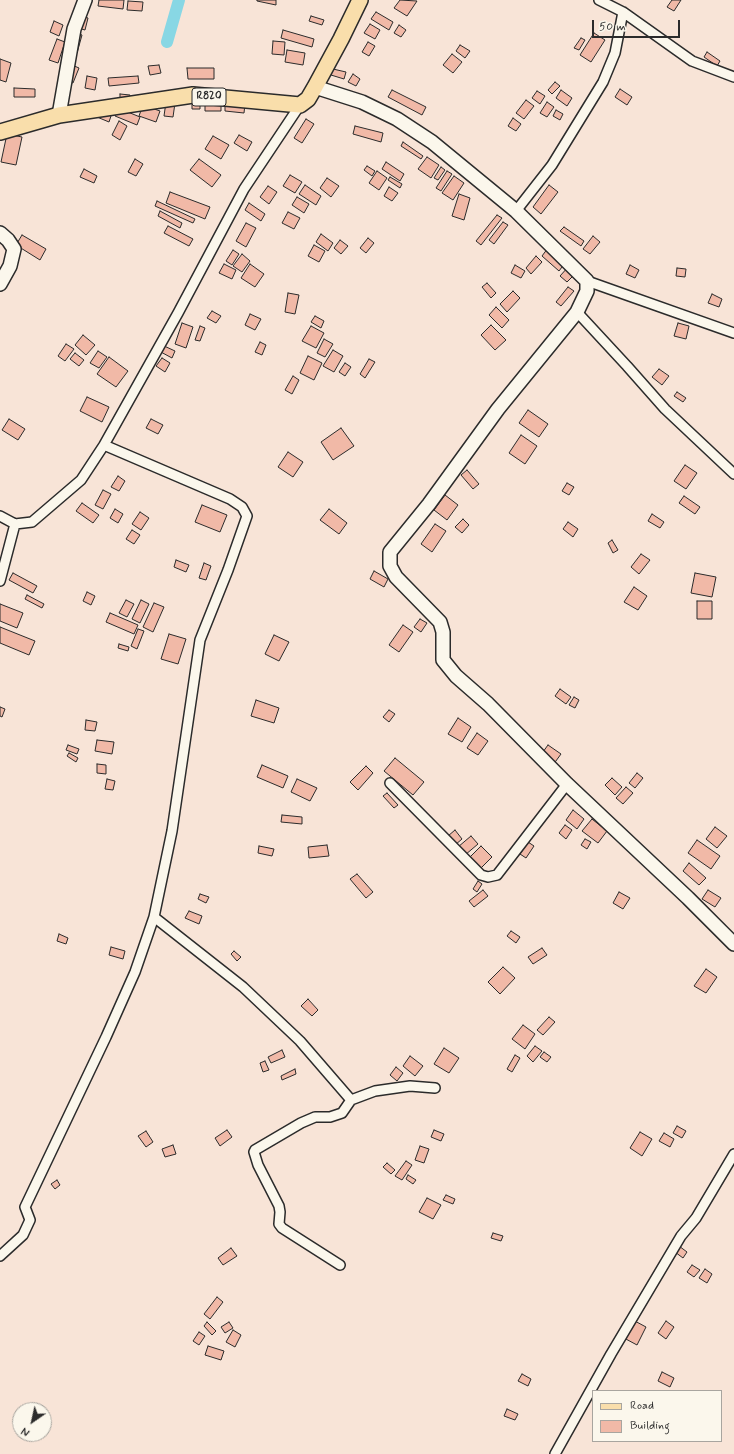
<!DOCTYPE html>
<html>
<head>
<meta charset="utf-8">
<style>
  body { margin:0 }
  #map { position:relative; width:734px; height:1454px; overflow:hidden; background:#f8e4d7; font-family:Mynerve,sans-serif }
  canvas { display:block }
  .legend { position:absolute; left:592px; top:1390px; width:130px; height:52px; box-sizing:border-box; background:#fbf7ec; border:1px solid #a8a59f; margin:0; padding:5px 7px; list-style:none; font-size:12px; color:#2b2b2b }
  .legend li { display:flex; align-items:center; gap:8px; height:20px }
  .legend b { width:20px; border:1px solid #a8a59f }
  .north { position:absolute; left:12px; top:1402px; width:40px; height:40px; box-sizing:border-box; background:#fbf7ec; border:1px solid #a8a59f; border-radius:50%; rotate:214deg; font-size:11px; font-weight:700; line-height:16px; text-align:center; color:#2b2b2b }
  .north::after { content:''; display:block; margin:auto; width:14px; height:18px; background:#2b2b2b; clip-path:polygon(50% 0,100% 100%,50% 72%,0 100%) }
  .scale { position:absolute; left:592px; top:20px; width:88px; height:18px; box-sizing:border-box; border:2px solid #2b2b2b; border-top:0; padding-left:5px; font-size:12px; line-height:14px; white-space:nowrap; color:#2b2b2b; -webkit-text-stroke:3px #fbf7ec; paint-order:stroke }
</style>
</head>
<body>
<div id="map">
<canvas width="734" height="1454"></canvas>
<ul class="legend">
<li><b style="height:5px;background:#f9deab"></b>Road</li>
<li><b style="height:11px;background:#f1b9a7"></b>Building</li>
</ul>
<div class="north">N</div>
<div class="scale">50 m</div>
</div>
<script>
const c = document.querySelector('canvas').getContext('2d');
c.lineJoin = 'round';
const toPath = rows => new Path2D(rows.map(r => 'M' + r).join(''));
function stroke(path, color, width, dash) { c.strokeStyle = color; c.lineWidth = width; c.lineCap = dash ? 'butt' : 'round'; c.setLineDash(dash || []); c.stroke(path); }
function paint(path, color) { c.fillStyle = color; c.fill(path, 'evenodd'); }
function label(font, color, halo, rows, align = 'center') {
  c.font = font + ' Mynerve,sans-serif'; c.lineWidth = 3; c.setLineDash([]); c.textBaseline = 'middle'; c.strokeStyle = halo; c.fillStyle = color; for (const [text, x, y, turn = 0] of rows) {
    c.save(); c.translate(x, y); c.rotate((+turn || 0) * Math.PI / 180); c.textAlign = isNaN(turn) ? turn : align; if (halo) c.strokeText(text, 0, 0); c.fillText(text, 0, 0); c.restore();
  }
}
stroke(toPath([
  [167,42,179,0]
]), '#88d7e4', 12);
const building = toPath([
  [99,0,124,0,123,9,98,6,99,0],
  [257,0,276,0,276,5,257,1,257,0],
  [400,0,417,1,407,16,394,8,400,0],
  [672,0,681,0,674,11,667,7,672,0],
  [128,1,143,2,142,11,127,10,128,1],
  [376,12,393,22,389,30,371,19,376,12],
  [82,16,88,18,85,30,78,28,82,16],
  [311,16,324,20,322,25,309,21,311,16],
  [54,21,63,25,59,36,50,32,54,21],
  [370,24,380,30,375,39,364,33,370,24],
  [399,25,406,30,401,37,394,33,399,25],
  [283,30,314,39,312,47,281,38,283,30],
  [77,33,82,35,77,53,71,51,77,33],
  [594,33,605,40,591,62,580,55,594,33],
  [581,38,585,40,579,50,574,48,581,38],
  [57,39,65,42,58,63,49,60,57,39],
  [273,41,285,42,284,55,272,54,273,41],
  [368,42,375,46,369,56,362,52,368,42],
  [460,45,470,51,465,58,456,51,460,45],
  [287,50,305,53,303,65,285,62,287,50],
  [707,52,720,61,717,66,704,57,707,52],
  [452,54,462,62,453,73,443,65,452,54],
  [0,59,11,63,6,82,0,80,0,59],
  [72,65,79,68,73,83,66,81,72,65],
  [159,65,161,73,150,75,148,66,159,65],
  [187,68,214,68,214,79,188,79,187,68],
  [333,69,346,72,344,79,331,75,333,69],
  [353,74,360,79,356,86,348,82,353,74],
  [87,76,97,78,95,90,85,88,87,76],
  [138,76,139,83,109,86,108,78,138,76],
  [555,82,560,86,552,94,548,90,555,82],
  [14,88,35,89,35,97,14,97,14,88],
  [620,89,632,97,627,105,615,97,620,89],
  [392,90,426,107,422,115,388,97,392,90],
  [561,90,572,98,567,106,556,98,561,90],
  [537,91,545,96,540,104,532,98,537,91],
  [120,94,130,95,129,102,120,102,120,94],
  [205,98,221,98,221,111,205,111,205,98],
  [192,99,200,100,200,109,192,109,192,99],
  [526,100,534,106,524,119,516,113,526,100],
  [166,102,175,103,173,117,164,116,166,102],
  [547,102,554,107,547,117,540,113,547,102],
  [225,103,245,104,244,113,225,111,225,103],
  [143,105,160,111,156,122,139,116,143,105],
  [118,108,140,117,137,125,115,116,118,108],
  [556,110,563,114,560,120,553,116,556,110],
  [100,111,111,116,109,122,97,117,100,111],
  [513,118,521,124,516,131,508,126,513,118],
  [306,119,314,124,302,143,294,138,306,119],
  [119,121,127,126,120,140,112,135,119,121],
  [355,126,383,133,381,142,353,134,355,126],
  [7,134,22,137,16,165,1,162,7,134],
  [239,135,252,142,247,151,234,143,239,135],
  [213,136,229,145,221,159,205,149,213,136],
  [403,142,423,156,421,159,401,146,403,142],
  [427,157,439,165,431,178,418,169,427,157],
  [135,159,143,164,136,176,128,172,135,159],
  [199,159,221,175,212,187,190,170,199,159],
  [386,162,404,174,400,181,382,169,386,162],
  [367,166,375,171,372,176,364,170,367,166],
  [441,167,445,170,438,180,434,178,441,167],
  [84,169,97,176,94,183,80,177,84,169],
  [377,171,387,178,379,190,369,183,377,171],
  [447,171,452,174,441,191,436,188,447,171],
  [290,175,302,182,295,193,283,186,290,175],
  [454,176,464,183,453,200,442,193,454,176],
  [390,177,402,184,400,188,388,180,390,177],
  [327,178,339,186,331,197,320,188,327,178],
  [305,185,321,196,316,205,299,194,305,185],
  [549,185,558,192,541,214,533,207,549,185],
  [268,186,277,192,269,204,260,197,268,186],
  [389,187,398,193,392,201,384,196,389,187],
  [170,192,210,207,205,219,166,203,170,192],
  [459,194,470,198,464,220,452,216,459,194],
  [297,197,309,204,304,213,292,205,297,197],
  [157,201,195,219,193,223,155,206,157,201],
  [249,203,265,214,261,221,245,210,249,203],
  [160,211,182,223,180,228,158,216,160,211],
  [288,212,300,218,294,229,282,223,288,212],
  [497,215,502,218,481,245,476,241,497,215],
  [503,222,508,225,494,244,489,240,503,222],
  [246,223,256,228,246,247,236,241,246,223],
  [168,226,193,239,189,246,164,233,168,226],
  [564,227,584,241,581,246,560,231,564,227],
  [321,234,333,243,328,251,316,242,321,234],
  [22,235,46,249,40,260,16,245,22,235],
  [593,236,600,242,590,254,583,249,593,236],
  [368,238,374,243,366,253,360,248,368,238],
  [340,240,348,246,341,254,334,248,340,240],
  [314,245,325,251,319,262,308,256,314,245],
  [548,248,565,263,559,271,542,256,548,248],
  [233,250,239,254,232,265,226,261,233,250],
  [242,254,250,261,242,272,233,266,242,254],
  [536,256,542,262,531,274,526,268,536,256],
  [224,264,236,270,232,279,219,273,224,264],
  [250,264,264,274,255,287,241,278,250,264],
  [515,265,525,271,521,278,511,273,515,265],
  [630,265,639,270,635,278,626,274,630,265],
  [569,266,576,273,567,282,560,276,569,266],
  [677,268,686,269,685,277,676,276,677,268],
  [487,283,496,293,491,298,482,287,487,283],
  [568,287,574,291,561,306,556,302,568,287],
  [513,291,520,298,507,312,500,304,513,291],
  [288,293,299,295,295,314,285,312,288,293],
  [712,294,722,299,719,307,708,303,712,294],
  [496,307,509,320,502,328,489,315,496,307],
  [212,311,221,316,216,323,207,318,212,311],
  [250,314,261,319,255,330,245,325,250,314],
  [315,316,324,321,321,328,311,322,315,316],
  [182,323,193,327,186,348,175,344,182,323],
  [678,323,689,326,686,339,674,336,678,323],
  [491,325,506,340,495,350,481,335,491,325],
  [200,326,205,328,200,341,195,340,200,326],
  [311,326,324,333,316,348,302,341,311,326],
  [83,335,95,345,86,355,75,345,83,335],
  [324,339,333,344,325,357,317,353,324,339],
  [260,342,266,345,262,355,255,352,260,342],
  [66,344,74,349,65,361,58,356,66,344],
  [162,345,175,351,172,358,159,351,162,345],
  [333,350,343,356,334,372,323,366,333,350],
  [98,351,107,357,99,368,90,363,98,351],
  [75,353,84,360,79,366,70,359,75,353],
  [308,356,322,363,314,380,300,373,308,356],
  [109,357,128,371,116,387,97,374,109,357],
  [162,358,170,363,165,372,156,366,162,358],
  [369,359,375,362,365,378,360,374,369,359],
  [345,363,351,367,345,376,339,372,345,363],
  [659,369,669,376,662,385,652,377,659,369],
  [293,376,299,380,292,394,285,390,293,376],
  [677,392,686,398,683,402,674,396,677,392],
  [87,397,109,407,102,422,80,411,87,397],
  [528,410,548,424,539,437,519,423,528,410],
  [9,419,25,429,18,440,2,430,9,419],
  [151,419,163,425,158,434,146,428,151,419],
  [341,428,354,446,333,460,321,442,341,428],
  [521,435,537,446,525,464,509,453,521,435],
  [288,452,303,462,293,477,278,467,288,452],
  [685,465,697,473,686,489,674,481,685,465],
  [467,470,479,484,473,489,461,475,467,470],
  [118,476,125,481,119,491,111,487,118,476],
  [567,483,574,487,569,495,562,491,567,483],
  [103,490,111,494,103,509,95,505,103,490],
  [445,495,458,505,447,520,434,510,445,495],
  [684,496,700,507,695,514,679,503,684,496],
  [82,503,99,515,93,523,76,511,82,503],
  [202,505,227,515,220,532,195,522,202,505],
  [115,509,123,514,118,523,110,518,115,509],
  [329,509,347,523,339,534,320,520,329,509],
  [140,512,149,518,141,530,132,524,140,512],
  [652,514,664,522,660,528,648,521,652,514],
  [463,519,469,525,462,533,455,527,463,519],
  [568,522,578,529,573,537,563,529,568,522],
  [435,524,446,531,432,552,421,544,435,524],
  [132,530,140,535,134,544,126,539,132,530],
  [612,540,618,550,613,553,608,543,612,540],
  [641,554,650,560,639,574,631,567,641,554],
  [176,560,189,565,186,572,174,567,176,560],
  [204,563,211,566,206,580,199,578,204,563],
  [374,571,388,579,384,587,370,579,374,571],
  [13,573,37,586,33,593,9,580,13,573],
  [695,573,716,577,712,597,691,593,695,573],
  [634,587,647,596,638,610,624,602,634,587],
  [87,592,95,596,91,605,83,601,87,592],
  [27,595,44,604,42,608,25,599,27,595],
  [126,600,134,604,127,617,119,613,126,600],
  [141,600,149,604,140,623,132,619,141,600],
  [697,601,712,601,712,619,697,619,697,601],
  [154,603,164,607,153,632,143,627,154,603],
  [0,604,23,613,17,628,0,621,0,604],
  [110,613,138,625,134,634,106,622,110,613],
  [420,619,427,623,421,632,414,627,420,619],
  [403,625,413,632,399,652,389,645,403,625],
  [0,627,35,641,29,655,0,643,0,627],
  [138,629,144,631,137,649,131,646,138,629],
  [169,634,186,639,178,664,161,659,169,634],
  [274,635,289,642,279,661,265,654,274,635],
  [119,644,129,647,128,651,118,648,119,644],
  [560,689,571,697,566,704,555,696,560,689],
  [574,697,579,700,575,708,569,705,574,697],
  [256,700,279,708,274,723,251,716,256,700],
  [0,707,5,709,2,717,0,716,0,707],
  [389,710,395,714,389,722,383,717,389,710],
  [458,718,471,727,462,742,448,734,458,718],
  [86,720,97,722,95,731,85,730,86,720],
  [477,733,488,741,478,755,467,748,477,733],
  [97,740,114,742,112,754,95,751,97,740],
  [68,745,79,749,77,754,66,750,68,745],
  [548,745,561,754,553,765,540,756,548,745],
  [69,753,78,758,76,762,67,756,69,753],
  [395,758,424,782,413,795,384,771,395,758],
  [97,764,106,765,106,774,97,773,97,764],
  [262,765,288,776,283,788,257,777,262,765],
  [366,766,373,773,358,790,350,782,366,766],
  [637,773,643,778,635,788,629,783,637,773],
  [612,778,622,787,615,795,605,785,612,778],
  [107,779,115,781,113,790,105,789,107,779],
  [297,779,317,788,310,801,291,792,297,779],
  [626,787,633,793,623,804,616,798,626,787],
  [387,793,398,805,394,808,383,796,387,793],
  [573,810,584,819,577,829,566,820,573,810],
  [282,815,302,817,302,824,281,822,282,815],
  [592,819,607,831,598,843,582,831,592,819],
  [565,825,572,830,566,839,559,833,565,825],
  [715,827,727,836,717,848,706,839,715,827],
  [455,830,462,839,455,845,448,836,455,830],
  [471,836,478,844,465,855,458,847,471,836],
  [585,839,591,842,587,849,581,845,585,839],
  [697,840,720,856,711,869,688,853,697,840],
  [528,842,534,846,526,858,520,854,528,842],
  [327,845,329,856,309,858,308,847,327,845],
  [259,846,274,849,272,856,258,853,259,846],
  [481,846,492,857,481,868,470,857,481,846],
  [689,863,706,878,699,885,683,871,689,863],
  [357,874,373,892,366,898,350,879,357,874],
  [478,881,482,884,477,892,473,889,478,881],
  [483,890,488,896,474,907,469,901,483,890],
  [708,890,721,898,715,907,702,899,708,890],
  [619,892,630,898,623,909,613,903,619,892],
  [200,894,209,897,206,903,198,899,200,894],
  [189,911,202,916,199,924,185,918,189,911],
  [511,931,520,937,516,943,507,936,511,931],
  [59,934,68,938,66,944,57,941,59,934],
  [111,947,125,951,123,959,109,955,111,947],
  [542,948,547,955,533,964,528,957,542,948],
  [234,951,241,957,237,961,231,954,234,951],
  [503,967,515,978,500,994,488,982,503,967],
  [706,969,717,977,706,993,694,986,706,969],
  [308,999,318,1010,312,1016,301,1006,308,999],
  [549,1017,555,1022,543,1035,537,1030,549,1017],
  [523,1025,535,1034,525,1049,512,1039,523,1025],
  [535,1046,542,1051,533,1062,527,1056,535,1046],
  [444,1048,459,1058,449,1073,434,1064,444,1048],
  [282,1050,285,1057,271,1063,268,1057,282,1050],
  [544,1052,551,1057,547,1062,540,1057,544,1052],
  [515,1055,520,1058,512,1072,507,1069,515,1055],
  [410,1056,423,1066,415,1076,403,1066,410,1056],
  [265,1061,269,1070,263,1072,260,1063,265,1061],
  [396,1067,403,1073,397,1081,390,1075,396,1067],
  [295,1069,296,1074,282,1080,281,1076,295,1069],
  [677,1126,686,1131,682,1138,673,1133,677,1126],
  [227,1130,232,1137,220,1146,215,1138,227,1130],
  [434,1130,444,1134,441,1141,431,1137,434,1130],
  [146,1131,153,1142,146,1147,138,1136,146,1131],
  [640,1132,652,1139,642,1156,630,1148,640,1132],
  [664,1133,674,1139,670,1147,659,1141,664,1133],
  [173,1145,176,1154,165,1157,162,1149,173,1145],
  [420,1146,429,1149,424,1163,415,1160,420,1146],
  [406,1161,412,1165,402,1180,395,1176,406,1161],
  [387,1163,395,1170,391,1174,383,1167,387,1163],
  [408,1175,416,1180,413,1184,406,1179,408,1175],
  [57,1180,60,1185,55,1189,51,1184,57,1180],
  [446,1195,455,1199,453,1204,443,1200,446,1195],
  [427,1198,441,1205,433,1219,419,1212,427,1198],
  [493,1233,503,1236,501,1241,491,1238,493,1233],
  [679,1246,687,1252,683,1258,675,1252,679,1246],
  [231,1248,237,1256,223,1265,218,1258,231,1248],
  [692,1265,700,1270,694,1277,687,1272,692,1265],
  [705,1269,712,1274,707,1283,699,1278,705,1269],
  [217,1297,223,1302,210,1319,204,1314,217,1297],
  [633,1320,646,1327,637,1345,624,1338,633,1320],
  [666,1321,674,1327,666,1339,658,1333,666,1321],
  [207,1322,216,1331,212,1335,204,1326,207,1322],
  [229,1322,233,1328,225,1333,221,1327,229,1322],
  [233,1330,241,1335,235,1347,226,1342,233,1330],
  [199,1332,205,1336,199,1345,193,1341,199,1332],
  [208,1346,224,1351,221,1360,205,1355,208,1346],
  [662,1372,674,1378,670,1387,658,1381,662,1372],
  [522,1374,531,1379,528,1386,518,1381,522,1374],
  [507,1409,518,1414,515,1420,504,1416,507,1409]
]);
paint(building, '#f1b9a7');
stroke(building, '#2b2b2b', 1);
const street = toPath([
  [599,0,623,12,692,61,734,77],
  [516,211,552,165,603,82,615,53,623,12],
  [587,281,734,333],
  [577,312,627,366,665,409,734,474],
  [0,516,15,524,32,522,81,480,104,445,178,313,244,189,300,105],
  [0,581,15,524],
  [390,783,481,875,488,877,497,875,567,784],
  [154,917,243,987,300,1041,351,1100],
  [0,1256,23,1235,30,1220,25,1207,106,1037,135,972,154,917,172,831,200,640,228,570,247,516,242,507,230,499,104,445],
  [340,1265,282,1228,279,1224,280,1212,279,1206,258,1165,254,1152,255,1150,301,1123,315,1117,330,1117,342,1113,351,1100,375,1091,410,1086,435,1088],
  [555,1454,611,1354,681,1236,696,1218,734,1154]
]);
const secondary = toPath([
  [315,87,362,102,397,119,432,142,516,211,587,281,587,291,577,312,498,409,429,504,390,552,390,566,396,577,440,622,443,632,443,660,456,676,488,704,567,784,688,898,734,944],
  [59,115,74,29,85,0],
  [0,233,8,240,14,249,10,266,0,284]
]);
const primary = toPath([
  [0,132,59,115,193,95,300,105,308,99,315,87,341,39,360,0]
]);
stroke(street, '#2b2b2b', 12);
stroke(secondary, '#2b2b2b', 16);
stroke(primary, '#2b2b2b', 18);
stroke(street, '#fbf7ec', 9);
stroke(secondary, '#fbf7ec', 13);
stroke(primary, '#f9deab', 15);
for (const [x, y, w] of [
  [209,97,34]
]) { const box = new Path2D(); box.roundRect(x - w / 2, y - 9, w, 18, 3); c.fillStyle = '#fbf7ec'; c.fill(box); stroke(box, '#2b2b2b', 1); }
label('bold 11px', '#2b2b2b', null, [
  ["R820",209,97]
]);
</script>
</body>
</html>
